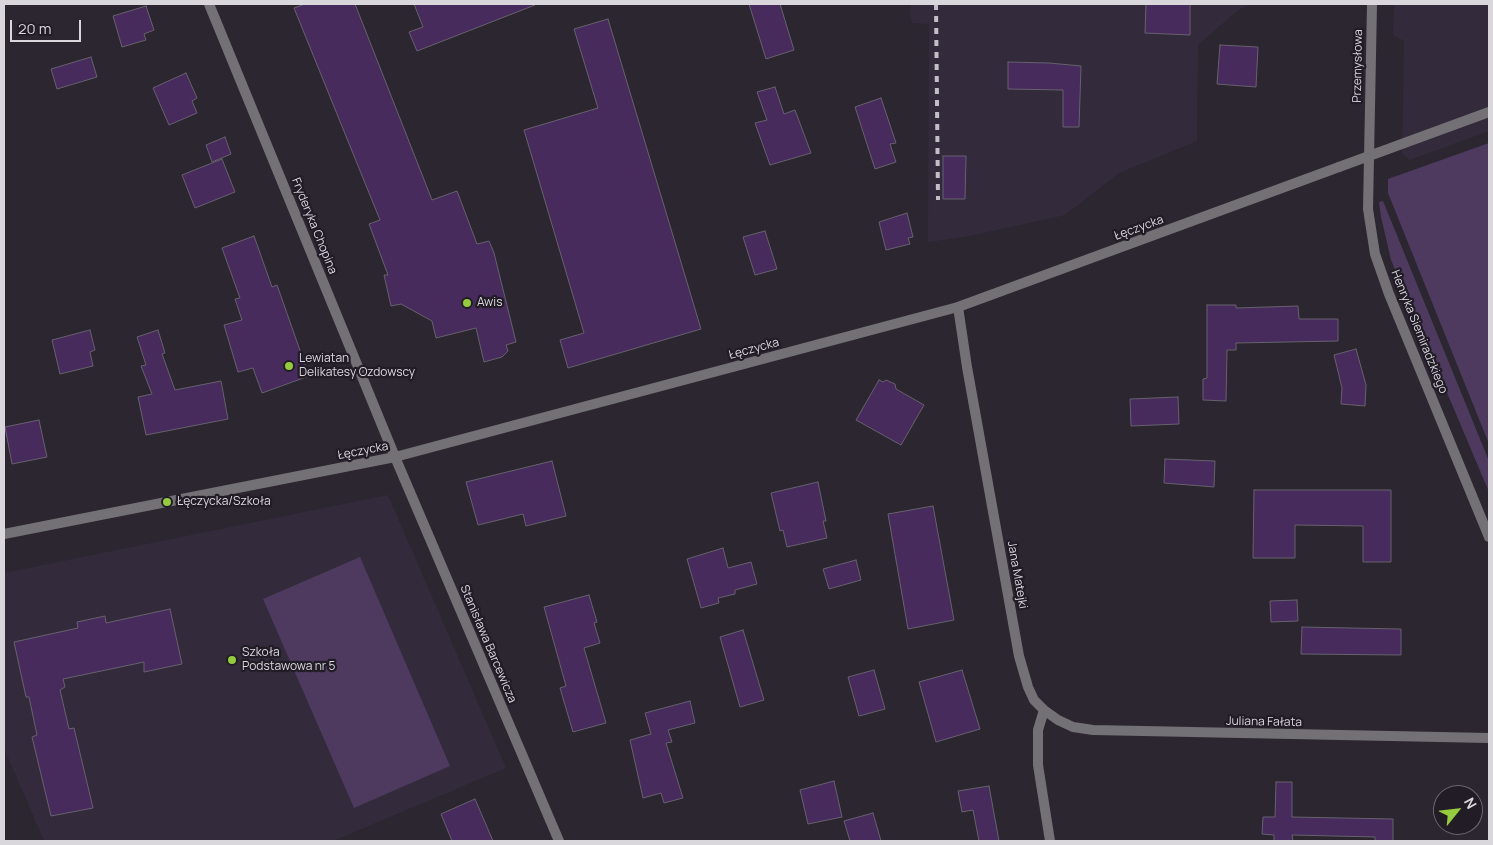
<!DOCTYPE html>
<html>
<head>
<meta charset="utf-8">
<style>
  body { margin:0 }
  #map { position:relative; width:1493px; height:845px; overflow:hidden; background:#2b2630; font-family:Manrope,sans-serif }
  canvas { display:block }
  .frame { position:absolute; inset:0; border:5px solid #d9d6dc; pointer-events:none }
  .north { position:absolute; left:1433px; top:785px; width:50px; height:50px; box-sizing:border-box; background:#211c26; border:1px solid #6b666f; border-radius:50%; rotate:61deg; font-size:14px; font-weight:700; line-height:20px; text-align:center; color:#d9d6dc }
  .north::after { content:''; display:block; margin:auto; width:18px; height:22px; background:#95cc3b; clip-path:polygon(50% 0,100% 100%,50% 72%,0 100%) }
  .scale { position:absolute; left:10px; top:20px; width:71px; height:22px; box-sizing:border-box; border:2px solid #d9d6dc; border-top:0; padding-left:6px; font-size:15px; line-height:18px; white-space:nowrap; color:#d9d6dc; -webkit-text-stroke:4px #211c26; paint-order:stroke }
</style>
</head>
<body>
<div id="map">
<canvas width="1493" height="845"></canvas>
<div class="frame"></div>
<div class="north">N</div>
<div class="scale">20 m</div>
</div>
<script>
const c = document.querySelector('canvas').getContext('2d');
c.lineJoin = 'round';
function paint(path, color) { c.fillStyle = color; c.fill(path, 'evenodd'); }
const toPath = rows => new Path2D(rows.map(r => 'M' + r).join(''));
function stroke(path, color, width, dash) { c.strokeStyle = color; c.lineWidth = width; c.lineCap = dash ? 'butt' : 'round'; c.setLineDash(dash || []); c.stroke(path); }
function label(font, color, halo, rows, align = 'center') {
  c.font = font + ' Manrope,sans-serif'; c.lineWidth = 4.5; c.setLineDash([]); c.textBaseline = 'middle'; c.strokeStyle = halo; c.fillStyle = color; for (const [text, x, y, turn = 0] of rows) {
    c.save(); c.translate(x, y); c.rotate((+turn || 0) * Math.PI / 180); c.textAlign = isNaN(turn) ? turn : align; if (halo) c.strokeText(text, 0, 0); c.fillText(text, 0, 0); c.restore();
  }
}
paint(toPath([
  [911,4,1248,4,1236,12,1198,45,1197,141,1119,173,1065,215,965,237,928,242,929,24,912,23,910,12],
  [1394,4,1489,4,1489,131,1410,160,1402,154,1404,41,1393,35],
  [388,495,506,768,333,841,44,841,4,748,4,573]
]), '#332b3b');
paint(toPath([
  [1489,143,1489,444,1388,193,1388,179],
  [1383,201,1489,461,1489,492,1391,260,1381,217,1379,202],
  [360,557,450,766,354,808,263,599]
]), '#4d3a5e');
const building = toPath([
  [305,4,355,4,432,200,457,191,477,244,489,241,494,253,516,342,506,345,508,351,502,357,484,362,476,328,436,338,432,321,401,304,391,306,384,275,388,275,369,224,380,220,294,8,305,4],
  [414,4,535,4,535,5,417,51,409,32,423,27,414,4],
  [749,4,780,4,794,50,766,59,749,4],
  [1146,4,1190,4,1190,35,1145,33,1146,4],
  [146,6,154,30,144,34,146,40,122,47,113,16,146,6],
  [608,19,701,329,568,368,560,340,584,333,524,130,598,108,574,29,608,19],
  [1220,45,1258,47,1256,87,1217,84,1220,45],
  [91,57,97,77,57,89,51,69,91,57],
  [1008,62,1049,63,1081,66,1079,127,1063,127,1063,90,1008,89,1008,62],
  [186,73,197,98,192,101,197,113,169,125,153,88,186,73],
  [775,87,784,114,795,110,811,153,770,165,755,123,767,120,757,92,775,87],
  [881,98,896,143,890,144,896,162,875,169,855,107,881,98],
  [225,137,231,154,212,162,206,145,225,137],
  [943,156,966,156,965,199,943,199,943,156],
  [222,159,235,192,195,208,182,175,222,159],
  [907,213,913,237,908,238,910,244,886,250,879,222,907,213],
  [765,231,777,269,755,275,743,237,765,231],
  [254,236,272,287,277,285,309,376,262,393,253,368,238,372,224,325,242,320,235,299,240,298,222,248,254,236],
  [1207,305,1236,305,1236,308,1298,306,1299,319,1338,319,1338,341,1236,343,1236,350,1227,350,1226,401,1203,400,1203,379,1207,378,1207,305],
  [90,330,95,350,90,352,93,366,60,374,52,340,90,330],
  [158,330,165,353,162,354,175,390,221,381,228,419,146,435,138,397,152,394,141,366,146,365,137,337,158,330],
  [1356,349,1366,385,1365,406,1341,404,1342,388,1334,355,1356,349],
  [879,380,883,382,886,380,895,384,896,389,924,405,901,445,856,420,879,380],
  [1178,397,1179,424,1131,426,1130,399,1178,397],
  [39,420,47,457,12,464,5,427,39,420],
  [1165,459,1215,461,1214,487,1164,483,1165,459],
  [552,461,566,516,526,526,523,514,478,525,466,482,552,461],
  [818,482,826,521,823,521,827,538,787,547,783,530,780,531,771,493,818,482],
  [1254,490,1391,490,1391,562,1363,562,1363,526,1295,525,1295,558,1253,558,1254,490],
  [933,506,954,620,908,629,888,514,933,506],
  [723,548,728,568,751,562,757,584,735,590,735,594,718,598,719,603,701,608,687,559,723,548],
  [856,560,861,580,829,589,823,569,856,560],
  [589,595,597,622,594,623,600,643,584,648,606,723,573,732,560,688,566,686,544,607,589,595],
  [1297,600,1298,621,1271,622,1270,601,1297,600],
  [170,609,182,664,144,672,144,662,63,679,65,687,60,690,69,729,74,728,93,808,51,816,32,737,37,735,29,697,26,697,14,642,78,628,77,622,105,616,106,623,170,609],
  [1302,627,1401,629,1401,655,1301,654,1302,627],
  [743,630,764,700,740,707,720,637,743,630],
  [874,670,885,709,859,716,848,677,874,670],
  [962,670,980,729,936,742,919,682,962,670],
  [690,701,695,723,668,730,672,742,666,743,683,798,664,803,661,793,643,798,630,740,651,734,645,713,690,701],
  [834,781,842,817,808,824,800,790,834,781],
  [1276,782,1292,782,1292,817,1393,819,1393,841,1375,841,1375,837,1292,835,1293,841,1274,841,1274,835,1262,834,1263,817,1275,817,1276,782],
  [989,786,999,841,979,841,973,810,962,812,958,791,989,786],
  [475,799,493,841,452,841,441,814,475,799],
  [873,813,881,841,850,841,844,821,873,813]
]);
paint(building, '#472b5d');
stroke(building, '#67616d', 1);
stroke(toPath([
  [209,4,395,457,559,841],
  [958,307,967,367,1019,656,1028,687,1034,700,1044,710,1058,720,1073,727,1093,730,1489,738],
  [1044,710,1038,730,1038,765,1050,841]
]), '#747176', 10);
stroke(toPath([
  [1372,4,1368,209,1375,254,1389,294,1489,537],
  [4,534,395,457,958,307,1339,167]
]), '#747176', 10);
stroke(toPath([
  [936,4,938,200]
]), '#c3bfc6', 4, [6, 6]);
stroke(toPath([
  [1339,167,1489,112]
]), '#747176', 10);
for (const [x, y, r, color] of [
  [467,303,5,"#95cc3b"],
  [289,366,5,"#95cc3b"],
  [167,502,5,"#95cc3b"],
  [232,660,5,"#95cc3b"]
]) { const dot = new Path2D(); dot.arc(x, y, r, 0, 2 * Math.PI); c.fillStyle = color; c.fill(dot); stroke(dot, '#211c26', 2); }
label('12px', '#d9d6dc', '#211c26', [
  ["Przemysłowa",1358,66,-89],
  ["Fryderyka Chopina",314,226,68],
  ["Łęczycka",1139,228,-20],
  ["Henryka Siemiradzkiego",1419,332,68],
  ["Łęczycka",754,349,-15],
  ["Łęczycka",363,451,-11],
  ["Jana Matejki",1017,575,80],
  ["Stanisława Barcewicza",488,644,67],
  ["Juliana Fałata",1264,722,1]
]);
label('12px', '#d9d6dc', '#211c26', [
  ["Awis",477,303],
  ["Lewiatan",299,359],
  ["Delikatesy Ozdowscy",299,373],
  ["Łęczycka/Szkoła",177,502],
  ["Szkoła",242,653],
  ["Podstawowa nr 5",242,667]
], 'left');
</script>
</body>
</html>
